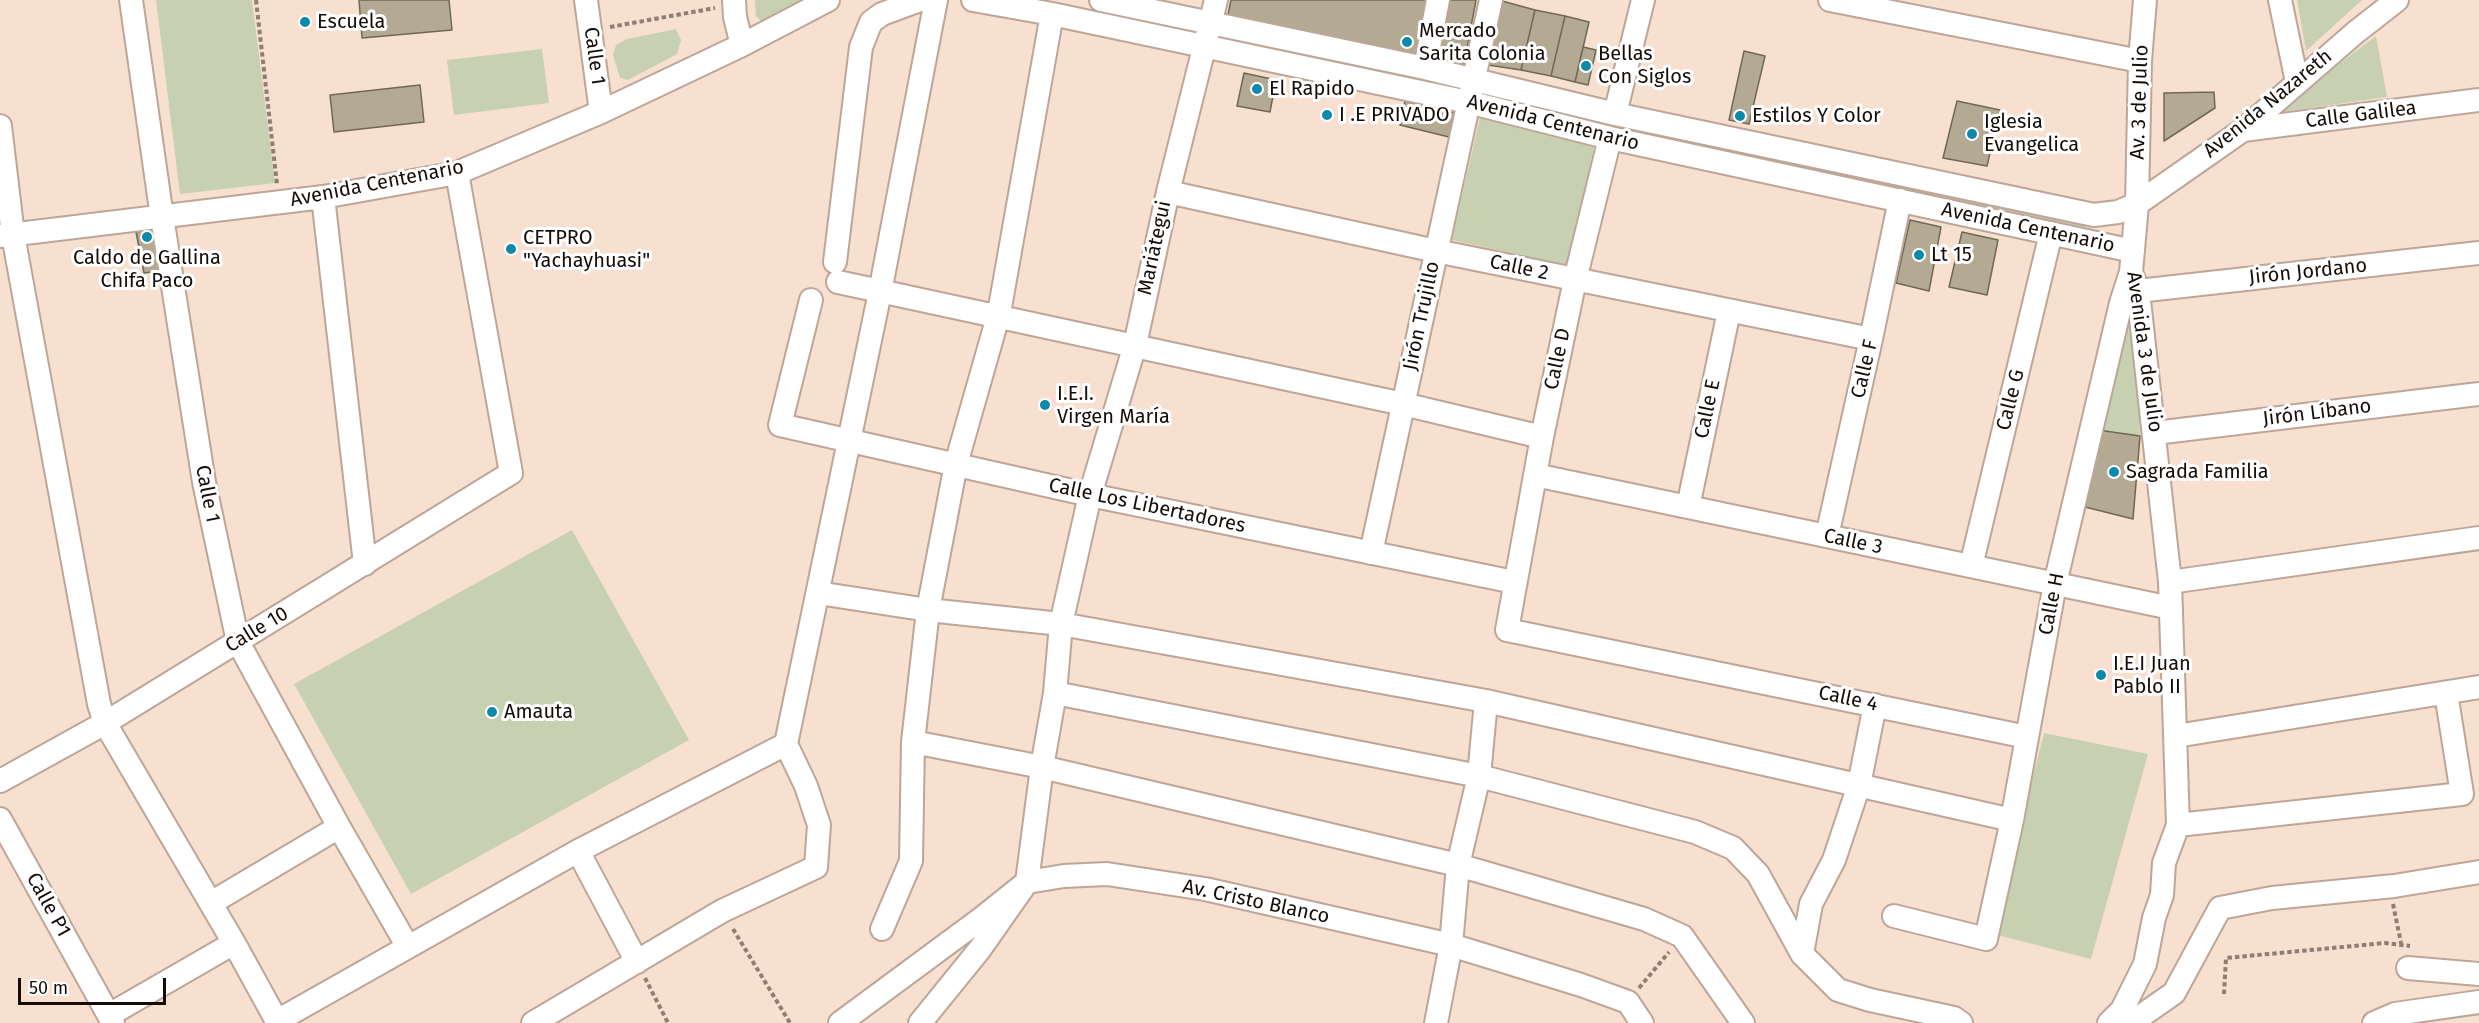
<!DOCTYPE html>
<html>
<head>
<meta charset="utf-8">
<style>
  body { margin:0 }
  #map { position:relative; width:2479px; height:1023px; overflow:hidden; background:#f8e0d1; font-family:"Fira Sans",sans-serif }
  canvas { display:block }
  .scale { position:absolute; left:18px; top:978px; width:148px; height:27px; box-sizing:border-box; border:3px solid #140c08; border-top:0; padding-left:8px; font-size:18px; line-height:21px; white-space:nowrap; color:#140c08; -webkit-text-stroke:4px #fff; paint-order:stroke }
</style>
</head>
<body>
<div id="map">
<canvas width="2479" height="1023"></canvas>
<div class="scale">50 m</div>
</div>
<script>
const c = document.querySelector('canvas').getContext('2d');
c.lineJoin = 'round';
function paint(path, color) { c.fillStyle = color; c.fill(path, 'evenodd'); }
const toPath = rows => new Path2D(rows.map(r => 'M' + r).join(''));
function stroke(path, color, width, dash) { c.strokeStyle = color; c.lineWidth = width; c.lineCap = dash ? 'butt' : 'round'; c.setLineDash(dash || []); c.stroke(path); }
function label(font, color, halo, rows, align = 'center') {
  c.font = font + ' "Fira Sans",sans-serif'; c.lineWidth = 6; c.setLineDash([]); c.textBaseline = 'middle'; c.strokeStyle = halo; c.fillStyle = color; for (const [text, x, y, turn = 0] of rows) {
    c.save(); c.translate(x, y); c.rotate((+turn || 0) * Math.PI / 180); c.textAlign = isNaN(turn) ? turn : align; if (halo) c.strokeText(text, 0, 0); c.fillText(text, 0, 0); c.restore();
  }
}
paint(toPath([
  [156,0,252,0,275,183,180,194],
  [755,0,815,0,762,22,756,16],
  [2297,0,2362,0,2306,51],
  [676,29,681,40,677,54,628,80,620,78,613,55,616,45,627,39],
  [2376,36,2387,97,2274,113],
  [542,49,549,103,454,115,447,60],
  [1480,117,1595,143,1568,266,1452,240],
  [1628,124,2087,220,2083,233,1624,138],
  [2130,309,2135,309,2140,436,2098,430],
  [572,530,689,740,411,894,294,684],
  [2044,733,2148,754,2091,959,1993,934]
]), '#c7d1b2');
const building = toPath([
  [359,0,449,0,452,30,362,38,359,0],
  [1231,0,1476,0,1464,65,1227,19,1231,0],
  [1502,1,1535,10,1521,70,1488,65,1502,1],
  [1535,10,1565,16,1551,76,1521,70,1535,10],
  [1565,16,1589,22,1575,82,1551,76,1565,16],
  [1583,47,1596,50,1588,85,1575,82,1583,47],
  [1744,51,1765,56,1749,124,1729,120,1744,51],
  [1244,73,1276,80,1270,112,1237,106,1244,73],
  [420,85,424,122,334,132,330,95,420,85],
  [2214,92,2215,108,2164,141,2164,93,2214,92],
  [1405,101,1455,113,1449,137,1400,125,1405,101],
  [1957,101,2000,110,1987,166,1943,158,1957,101],
  [1910,220,1941,227,1929,291,1896,283,1910,220],
  [158,228,166,270,144,273,136,232,158,228],
  [1962,232,1998,240,1987,295,1949,287,1962,232],
  [2098,430,2140,436,2133,519,2085,507,2098,430]
]);
paint(building, '#b4aa93');
stroke(building, '#716853', 1.5);
const minor = toPath([
  [131,0,162,217,204,482,238,642,339,827,408,947],
  [586,0,601,112],
  [734,0,735,17,742,45],
  [973,0,1052,14,1468,102,1610,138,2133,251],
  [1101,0,1425,68,1615,114,2094,215,2118,212,2137,204,2243,130,2356,32,2397,0],
  [1830,0,2140,61],
  [2280,0,2297,82],
  [1425,68,1438,0],
  [1615,114,1643,0],
  [0,126,13,235,99,704,105,723,234,943,278,1023],
  [2243,130,2479,100],
  [1610,138,1575,280,1542,437,1507,630,2027,737],
  [1168,192,1436,251,1871,339],
  [323,197,365,564],
  [0,236,323,197,457,173,601,112,742,45,828,0],
  [835,262,861,47,871,22,882,14,920,0],
  [838,282,1403,404,1542,437],
  [2138,291,2479,253],
  [811,300,780,425,1090,495,1514,582],
  [2155,433,2479,394],
  [1535,475,2171,608],
  [1688,507,1729,311],
  [1827,536,1871,339,1900,200],
  [1371,553,1491,0],
  [1971,566,2051,233],
  [2170,582,2479,538],
  [818,593,928,610,1061,624,1486,701,2012,820],
  [1055,693,1479,776,1695,832,1733,848,1758,874,1802,954,1838,990,1870,1000,1954,1018,1961,1023],
  [2176,736,2479,687],
  [913,742,1042,767,1458,865,1644,919,1682,936,1743,1023],
  [0,781,105,723,511,473,457,173],
  [0,819,113,1023],
  [2178,825,2462,794,2446,693],
  [578,851,637,962],
  [211,903,339,827],
  [1894,916,1986,939,2012,820,2055,584,2121,303,2131,272],
  [882,929,911,861,913,742,928,610,956,464,999,313,1052,14],
  [1802,954,1811,904,1834,860,1859,785,1875,705],
  [2408,968,2479,974],
  [109,1015,234,943],
  [277,1021,578,851,786,744,880,292,936,0],
  [533,1023,722,911,816,867,819,825,806,786,786,744],
  [840,1023,982,918,1027,882,1042,767,1055,693,1061,624,1090,495,1135,345,1168,192,1216,0],
  [920,1023,980,949,1027,882,1064,876,1107,874,1205,889,1451,945,1581,985,1628,1002,1642,1023],
  [1436,1023,1451,945,1458,865,1479,776,1486,701],
  [2109,1023,2122,1010,2145,964,2154,918,2162,895,2164,863,2178,825,2170,582,2138,291,2131,272,2137,204,2140,61,2145,0],
  [2131,1023,2174,993,2220,908,2272,898,2394,886,2479,872],
  [2374,1023,2395,1014,2479,1002]
]);
stroke(minor, '#bda698', 26);
stroke(toPath([
  [256,0,277,184],
  [610,27,715,8],
  [2393,904,2401,943],
  [733,929,790,1023],
  [645,978,668,1023],
  [1639,988,1669,952],
  [2224,994,2226,958,2385,943,2410,946]
]), '#8f7e74', 4, [4.5, 3]);
stroke(minor, '#fff', 22);
for (const [x, y, r, color] of [
  [305,22,6,"#0d89ac"],
  [1407,42,6,"#0d89ac"],
  [1586,66,6,"#0d89ac"],
  [1257,89,6,"#0d89ac"],
  [1327,115,6,"#0d89ac"],
  [1740,116,6,"#0d89ac"],
  [1972,134,6,"#0d89ac"],
  [147,237,6,"#0d89ac"],
  [511,249,6,"#0d89ac"],
  [1919,255,6,"#0d89ac"],
  [1045,405,6,"#0d89ac"],
  [2114,472,6,"#0d89ac"],
  [2101,675,6,"#0d89ac"],
  [492,712,6,"#0d89ac"]
]) { const dot = new Path2D(); dot.arc(x, y, r, 0, 2 * Math.PI); c.fillStyle = color; c.fill(dot); stroke(dot, '#fff', 2); }
label('20px', '#140c08', '#fff', [
  ["Escuela",317,22],
  ["Mercado",1419,31],
  ["Sarita Colonia",1419,54],
  ["Bellas",1598,54],
  ["Con Siglos",1598,77],
  ["El Rapido",1269,89],
  ["I .E PRIVADO",1339,115],
  ["Estilos Y Color",1752,116],
  ["Iglesia",1984,122],
  ["Evangelica",1984,145],
  ["CETPRO",523,238],
  ["\"Yachayhuasi\"",523,261],
  ["Lt 15",1931,255],
  ["Caldo de Gallina",147,258,"center"],
  ["Chifa Paco",147,281,"center"],
  ["I.E.I.",1057,394],
  ["Virgen María",1057,417],
  ["Sagrada Familia",2126,472],
  ["I.E.I Juan",2113,664],
  ["Pablo II",2113,687],
  ["Amauta",504,712]
], 'left');
label('20px', '#140c08', '#fff', [
  ["Calle 1",594,56,82],
  ["Av. 3 de Julio",2140,102,-88],
  ["Avenida Nazareth",2268,104,-39],
  ["Calle Galilea",2361,115,-7],
  ["Avenida Centenario",1553,123,14],
  ["Avenida Centenario",377,184,-11],
  ["Avenida Centenario",2028,228,12],
  ["Mariátegui",1155,248,-78],
  ["Calle 2",1519,268,12],
  ["Jirón Jordano",2308,272,-6],
  ["Jirón Trujillo",1422,316,-78],
  ["Avenida 3 de Julio",2144,352,82],
  ["Calle D",1558,359,-78],
  ["Calle F",1865,369,-77],
  ["Calle G",2011,400,-76],
  ["Calle E",1708,409,-78],
  ["Jirón Líbano",2317,413,-7],
  ["Calle 1",207,494,79],
  ["Calle Los Libertadores",1147,506,12],
  ["Calle 3",1853,542,12],
  ["Calle H",2052,604,-79],
  ["Calle 10",257,630,-31],
  ["Calle 4",1848,699,12],
  ["Av. Cristo Blanco",1256,902,12],
  ["Calle P1",48,905,61]
]);
</script>
</body>
</html>
